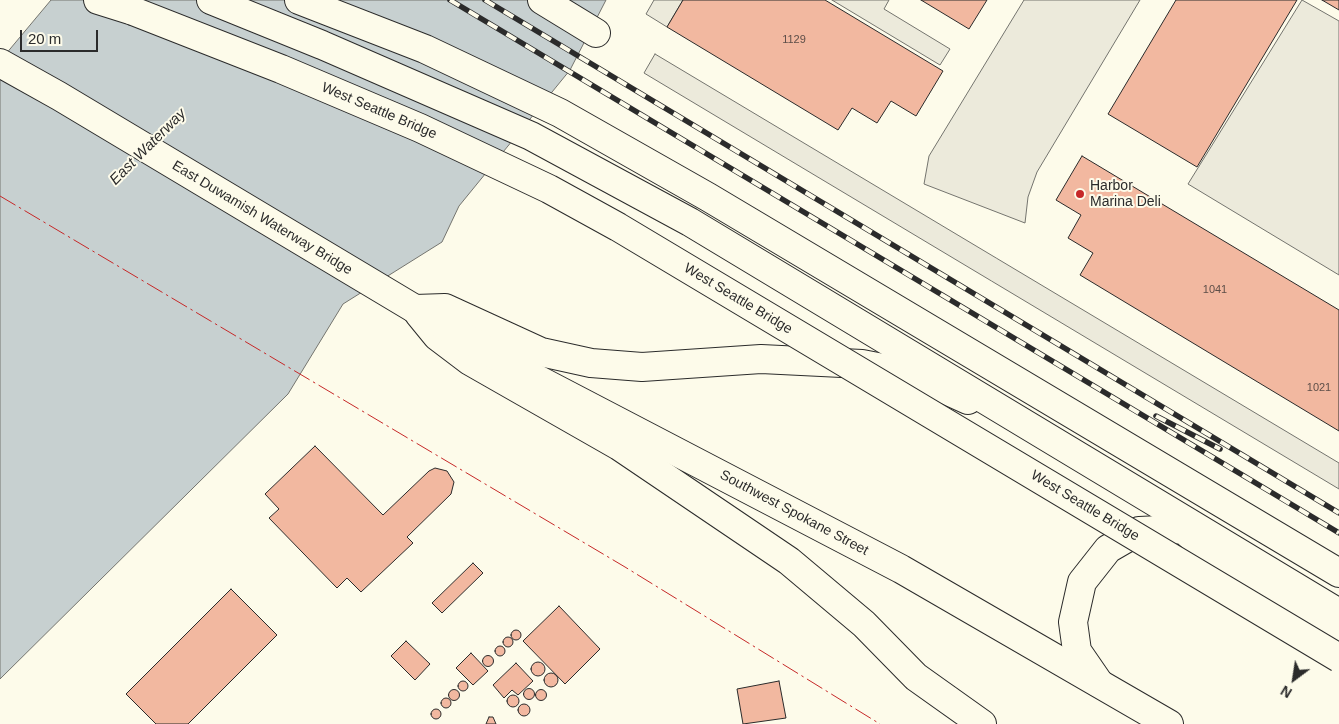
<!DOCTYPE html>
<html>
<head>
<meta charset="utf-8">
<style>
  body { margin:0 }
  #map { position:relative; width:1339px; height:724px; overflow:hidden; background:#fdfbea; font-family:Arial,sans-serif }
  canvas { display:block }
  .north { position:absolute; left:1269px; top:654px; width:50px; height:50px; -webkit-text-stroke:4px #fdfbea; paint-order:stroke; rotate:211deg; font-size:14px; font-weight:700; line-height:20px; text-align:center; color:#2b2b2b }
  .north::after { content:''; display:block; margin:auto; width:18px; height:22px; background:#2b2b2b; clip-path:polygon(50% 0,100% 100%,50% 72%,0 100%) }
  .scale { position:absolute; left:20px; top:30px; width:78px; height:22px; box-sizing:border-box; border:2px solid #2b2b2b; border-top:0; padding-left:6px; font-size:15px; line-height:18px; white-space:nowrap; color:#2b2b2b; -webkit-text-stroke:4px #fdfbea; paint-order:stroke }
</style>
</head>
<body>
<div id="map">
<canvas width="1339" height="724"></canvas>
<div class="north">N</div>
<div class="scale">20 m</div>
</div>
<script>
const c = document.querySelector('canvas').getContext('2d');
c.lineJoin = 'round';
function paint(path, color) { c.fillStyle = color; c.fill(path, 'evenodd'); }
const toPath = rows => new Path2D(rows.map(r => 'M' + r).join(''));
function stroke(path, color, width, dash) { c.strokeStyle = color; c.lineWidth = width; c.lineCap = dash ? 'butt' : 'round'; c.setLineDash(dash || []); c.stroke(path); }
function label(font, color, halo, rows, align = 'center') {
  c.font = font + ' Arial,sans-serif'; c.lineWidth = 4; c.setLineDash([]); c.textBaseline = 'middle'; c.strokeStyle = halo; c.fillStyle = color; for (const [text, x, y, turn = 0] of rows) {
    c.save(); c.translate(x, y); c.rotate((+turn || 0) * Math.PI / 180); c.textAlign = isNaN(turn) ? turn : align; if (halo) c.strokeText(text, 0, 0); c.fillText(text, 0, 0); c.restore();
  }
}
const parking = toPath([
  [654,0,683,0,667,27,646,14,654,0],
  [832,0,889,0,884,9,950,49,940,65,832,0],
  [1024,0,1140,0,1037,172,1028,197,1025,223,924,184,929,156,1024,0],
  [1302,0,1339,21,1339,275,1188,184,1302,0],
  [655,54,1339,463,1339,489,644,73,655,54]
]);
paint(parking, '#eceadb');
stroke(parking, '#74746e', 1);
const water = toPath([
  [51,0,606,0,570,70,459,206,442,242,343,304,288,394,0,679,0,61,51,0]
]);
paint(water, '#c7d0d0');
stroke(water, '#74746e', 1);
const building = toPath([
  [683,0,825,0,943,71,916,116,891,101,877,123,852,108,838,130,667,27,683,0],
  [921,0,987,0,969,29,921,0],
  [1176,0,1297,0,1197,167,1108,114,1176,0],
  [1322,0,1339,0,1339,10,1322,0],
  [1082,156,1339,310,1339,431,1080,275,1093,253,1068,238,1081,215,1056,200,1082,156],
  [315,446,383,515,429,471,435,468,447,471,454,482,451,494,407,537,413,543,361,592,347,578,337,588,269,518,279,509,265,494,315,446],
  [473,563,483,573,442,613,432,603,473,563],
  [231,589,277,635,188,724,156,724,126,694,231,589],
  [559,606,600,649,565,684,523,641,559,606],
  '511 635a5 5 0 1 1 10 0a5 5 0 1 1-10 0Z',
  '503 642a5 5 0 1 1 10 0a5 5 0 1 1-10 0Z',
  [406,641,430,664,415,680,391,656,406,641],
  '495 651a5 5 0 1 1 10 0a5 5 0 1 1-10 0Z',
  [471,653,488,671,473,685,456,668,471,653],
  '482.5 661a5.5 5.5 0 1 1 11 0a5.5 5.5 0 1 1-11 0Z',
  '531 669a7 7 0 1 1 14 0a7 7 0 1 1-14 0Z',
  [516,663,533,681,518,695,512,690,504,698,493,685,516,663],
  '544 680a7 7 0 1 1 14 0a7 7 0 1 1-14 0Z',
  '458 686a5 5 0 1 1 10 0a5 5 0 1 1-10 0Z',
  [779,681,786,718,743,724,737,689,779,681],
  '523.5 694a5.5 5.5 0 1 1 11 0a5.5 5.5 0 1 1-11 0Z',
  '535.5 695a5.5 5.5 0 1 1 11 0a5.5 5.5 0 1 1-11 0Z',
  '448.5 695a5.5 5.5 0 1 1 11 0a5.5 5.5 0 1 1-11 0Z',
  '507 701a6 6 0 1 1 12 0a6 6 0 1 1-12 0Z',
  '441 703a5 5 0 1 1 10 0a5 5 0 1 1-10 0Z',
  '518 710a6 6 0 1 1 12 0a6 6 0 1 1-12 0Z',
  '431 714a5 5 0 1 1 10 0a5 5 0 1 1-10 0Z',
  [489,717,493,717,496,724,486,724,489,717]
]);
paint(building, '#f2b8a0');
stroke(building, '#2b2b2b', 1);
const minor = toPath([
  [542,0,596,33],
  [415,309,445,308,541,352,591,363,642,367,761,359,862,364,908,373,968,400],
  [419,314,437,336,470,361,619,446,789,561,864,624,916,677,982,724],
  [1099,683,1077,651,1073,622,1082,582,1108,549,1139,531,1183,529,1239,579,1339,640]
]);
const major = toPath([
  [0,63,59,96,415,309,535,378,901,569,1169,724]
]);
const highway = toPath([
  [98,0,133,11],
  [211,0,322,45,531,136,690,222,1339,613],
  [299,0,425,49,560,113,708,197,1339,573]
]);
stroke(minor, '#2b2b2b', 30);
stroke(major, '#2b2b2b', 30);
stroke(highway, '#2b2b2b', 30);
stroke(minor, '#fdfbea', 28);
stroke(major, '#fdfbea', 28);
stroke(highway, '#fdfbea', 28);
const rail = toPath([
  [450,0,1339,533],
  [485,0,1339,513],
  [1156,416,1220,449]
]);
stroke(rail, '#2b2b2b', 5.5);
stroke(rail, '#fdfbea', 4, [11]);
const highwayBridge = toPath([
  [133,11,281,69,420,128,549,189,618,227,1339,658]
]);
stroke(highwayBridge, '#2b2b2b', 30, []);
stroke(highwayBridge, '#fdfbea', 28);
stroke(toPath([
  [0,196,625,567,880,724]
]), '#c62828', 1, [18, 4, 2.5, 4]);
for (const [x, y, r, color] of [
  [1080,194,5,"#c62828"]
]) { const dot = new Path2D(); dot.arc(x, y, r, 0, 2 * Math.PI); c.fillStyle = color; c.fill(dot); stroke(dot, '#fdfbea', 2); }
label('11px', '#5d4e48', null, [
  ["1129",794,40],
  ["1041",1215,290],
  ["1021",1319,388]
]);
label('14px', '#2b2b2b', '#fdfbea', [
  ["West Seattle Bridge",379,111,23],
  ["East Duwamish Waterway Bridge",262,218,31],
  ["West Seattle Bridge",738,299,31],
  ["West Seattle Bridge",1085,506,31],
  ["Southwest Spokane Street",794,513,28]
]);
label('14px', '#2b2b2b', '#fdfbea', [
  ["Harbor",1090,186],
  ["Marina Deli",1090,202]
], 'left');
label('italic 15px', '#2b2b2b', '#fdfbea', [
  ["East Waterway",148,147,-45]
]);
</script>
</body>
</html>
